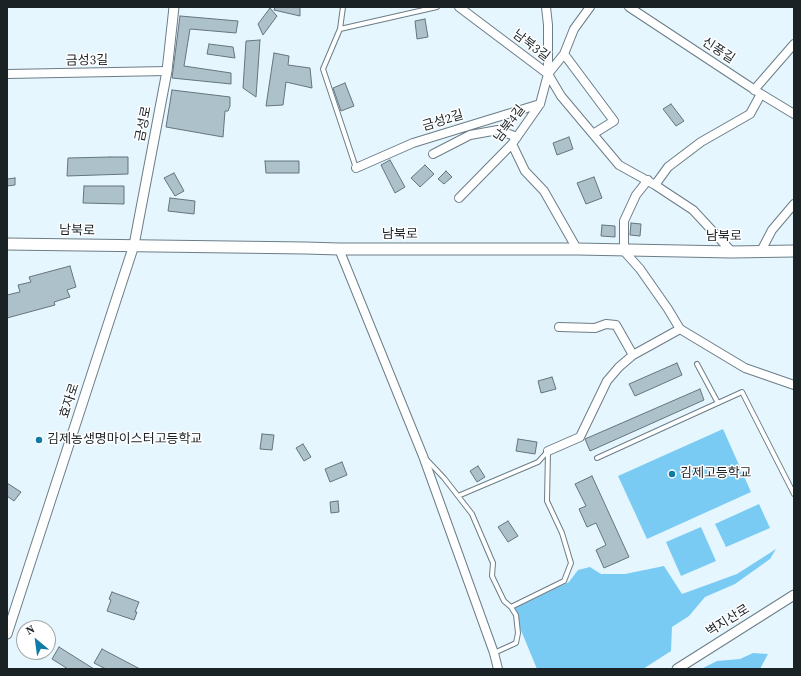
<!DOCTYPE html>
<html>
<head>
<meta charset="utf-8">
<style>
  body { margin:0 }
  #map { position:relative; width:801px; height:676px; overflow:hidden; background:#e6f6ff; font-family:"Source Serif 4",serif }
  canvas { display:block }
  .frame { position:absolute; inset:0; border:8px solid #1b2226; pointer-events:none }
  .north { position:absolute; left:16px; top:620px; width:40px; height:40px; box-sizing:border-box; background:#fff; border:1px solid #a4a7a8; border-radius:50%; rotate:331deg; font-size:11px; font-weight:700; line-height:16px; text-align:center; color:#1b2226 }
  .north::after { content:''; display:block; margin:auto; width:14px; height:18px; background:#107ca6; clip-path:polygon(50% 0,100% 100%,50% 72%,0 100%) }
</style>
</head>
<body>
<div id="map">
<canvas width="801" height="676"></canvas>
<div class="frame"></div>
<div class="north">N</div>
</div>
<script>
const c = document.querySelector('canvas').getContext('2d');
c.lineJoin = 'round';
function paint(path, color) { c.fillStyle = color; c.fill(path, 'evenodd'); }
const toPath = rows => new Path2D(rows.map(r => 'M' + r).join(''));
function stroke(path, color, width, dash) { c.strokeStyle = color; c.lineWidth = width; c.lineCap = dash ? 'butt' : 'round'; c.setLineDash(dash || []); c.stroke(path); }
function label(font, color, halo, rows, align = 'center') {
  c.font = font + ' "Source Serif 4","Noto Sans KR",serif'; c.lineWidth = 3; c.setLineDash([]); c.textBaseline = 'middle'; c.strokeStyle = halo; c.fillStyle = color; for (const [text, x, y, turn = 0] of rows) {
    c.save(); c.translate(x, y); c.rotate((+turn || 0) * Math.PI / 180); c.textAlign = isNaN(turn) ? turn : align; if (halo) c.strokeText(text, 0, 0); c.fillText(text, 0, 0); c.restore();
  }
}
paint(toPath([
  [723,429,751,492,647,539,618,476],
  [759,504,770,528,726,547,715,524],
  [701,527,716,561,681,576,666,542],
  [776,549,770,559,735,584,705,597,689,616,672,627,671,651,643,669,537,669,520,628,515,608,569,582,578,570,590,567,601,574,625,574,664,566,682,594,737,574],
  [753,653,768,654,760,669,701,669,717,661,740,659]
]), '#79cbf4');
const building = toPath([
  [275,7,300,7,300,16,274,10,275,7],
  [270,8,277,16,263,35,258,24,270,8],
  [180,16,238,21,236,33,190,29,184,66,231,73,231,84,172,78,180,16],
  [425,19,428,37,417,39,415,21,425,19],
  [260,40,256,97,243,88,246,41,260,40],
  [209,44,233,47,235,58,207,54,209,44],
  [274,53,289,56,288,65,310,68,312,88,286,82,283,105,266,106,274,53],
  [345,83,354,106,341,111,333,88,345,83],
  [172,90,230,97,230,106,228,111,225,111,223,137,166,127,172,90],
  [671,104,684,121,676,126,663,109,671,104],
  [569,137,573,149,557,155,553,143,569,137],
  [110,157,128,157,128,174,67,176,68,158,110,157],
  [390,160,405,187,395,193,381,165,390,160],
  [265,161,299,161,299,173,266,173,265,161],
  [425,165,434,174,420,187,411,178,425,165],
  [446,171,452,177,444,184,438,179,446,171],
  [174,173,184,191,175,196,164,178,174,173],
  [594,177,602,198,586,204,577,183,594,177],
  [15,178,15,185,7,186,7,179,15,178],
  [84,186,124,186,124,204,83,203,84,186],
  [170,198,195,201,194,214,168,211,170,198],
  [631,223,641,224,640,236,630,235,631,223],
  [602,225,615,226,615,237,601,236,602,225],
  [70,266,76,287,67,290,70,297,54,302,55,305,7,318,7,295,20,292,18,285,31,282,29,277,70,266],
  [677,363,682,375,635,396,629,384,677,363],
  [552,377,556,389,541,393,538,381,552,377],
  [700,389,704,400,590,451,585,439,700,389],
  [262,434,274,435,272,450,260,449,262,434],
  [518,439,537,442,535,454,516,451,518,439],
  [303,444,311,457,304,461,296,448,303,444],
  [342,462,347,475,330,482,325,469,342,462],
  [478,466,485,477,477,482,470,471,478,466],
  [592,476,629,557,604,568,596,550,606,545,596,523,587,527,579,509,586,506,575,484,592,476],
  [7,483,21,492,14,501,7,496,7,483],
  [338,501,339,512,331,513,330,502,338,501],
  [508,521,518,536,508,542,498,527,508,521],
  [112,592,139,602,135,612,137,612,134,620,107,611,111,600,109,599,112,592],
  [59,647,94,669,68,669,52,659,59,647],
  [102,649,140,669,106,669,94,663,102,649]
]);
paint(building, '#adc1cb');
stroke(building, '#63757e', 1);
const service = toPath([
  [343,7,340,29,323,69,356,168],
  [340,29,437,7],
  [697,364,718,403],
  [597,458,742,392,794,494],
  [427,460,444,478,472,514,493,563,492,576,504,601,511,607,516,615,518,633,516,643,494,653],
  [458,496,538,462,548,451,547,501,562,533,571,563,564,581,511,607]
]);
const minor = toPath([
  [459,7,548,74,561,96,619,165,655,185,693,210,732,252],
  [546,7,548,25,548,74],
  [629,7,761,94,794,114],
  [564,54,614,121,593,134],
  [7,74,167,71],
  [754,90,794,44],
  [512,144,525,171,544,191,577,249],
  [433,154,470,135,498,130,517,137],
  [356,168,413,143,540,104],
  [648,180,636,195,624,221,624,251,640,269,668,309,680,329,745,368,794,385],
  [655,185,668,167,701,142,750,114,761,94],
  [459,198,512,144,540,104,548,74,564,54,574,29,590,7],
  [339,249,423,456,494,653,498,669],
  [761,251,772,230,794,204],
  [559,327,595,328,606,324,616,325,633,355],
  [548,451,580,437,607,381,619,367,633,355,680,329]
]);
const tertiary = toPath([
  [7,634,134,245,167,71,174,7],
  [677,669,794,595]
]);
const secondary = toPath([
  [7,244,305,248,339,249,577,249,732,252,794,251]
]);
stroke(service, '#6b7d87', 6);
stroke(minor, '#6b7d87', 10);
stroke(tertiary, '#6b7d87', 11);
stroke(secondary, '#6b7d87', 13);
stroke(service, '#fff', 4);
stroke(minor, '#fff', 8);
stroke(tertiary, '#fff', 9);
stroke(secondary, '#fff', 11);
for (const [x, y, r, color] of [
  [39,440,4,"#107ca6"],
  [672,474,4,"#107ca6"]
]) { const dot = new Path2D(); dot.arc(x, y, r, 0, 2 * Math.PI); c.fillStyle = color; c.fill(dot); stroke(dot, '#fff', 1.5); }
label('13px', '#1b2226', '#fff', [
  ["남북3길",531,46,37],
  ["신풍길",718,51,33],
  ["금성3길",87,61,-1],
  ["금성2길",443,121,-17],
  ["금성로",144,124,-79],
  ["남북4길",510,124,-53],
  ["남북로",77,231,1],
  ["남북로",400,235],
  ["남북로",724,237],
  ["효자로",70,401,-72],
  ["벽지산로",728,621,-32]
]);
label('13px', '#1b2226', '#fff', [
  ["김제농생명마이스터고등학교",47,440],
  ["김제고등학교",680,474]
], 'left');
</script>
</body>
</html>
